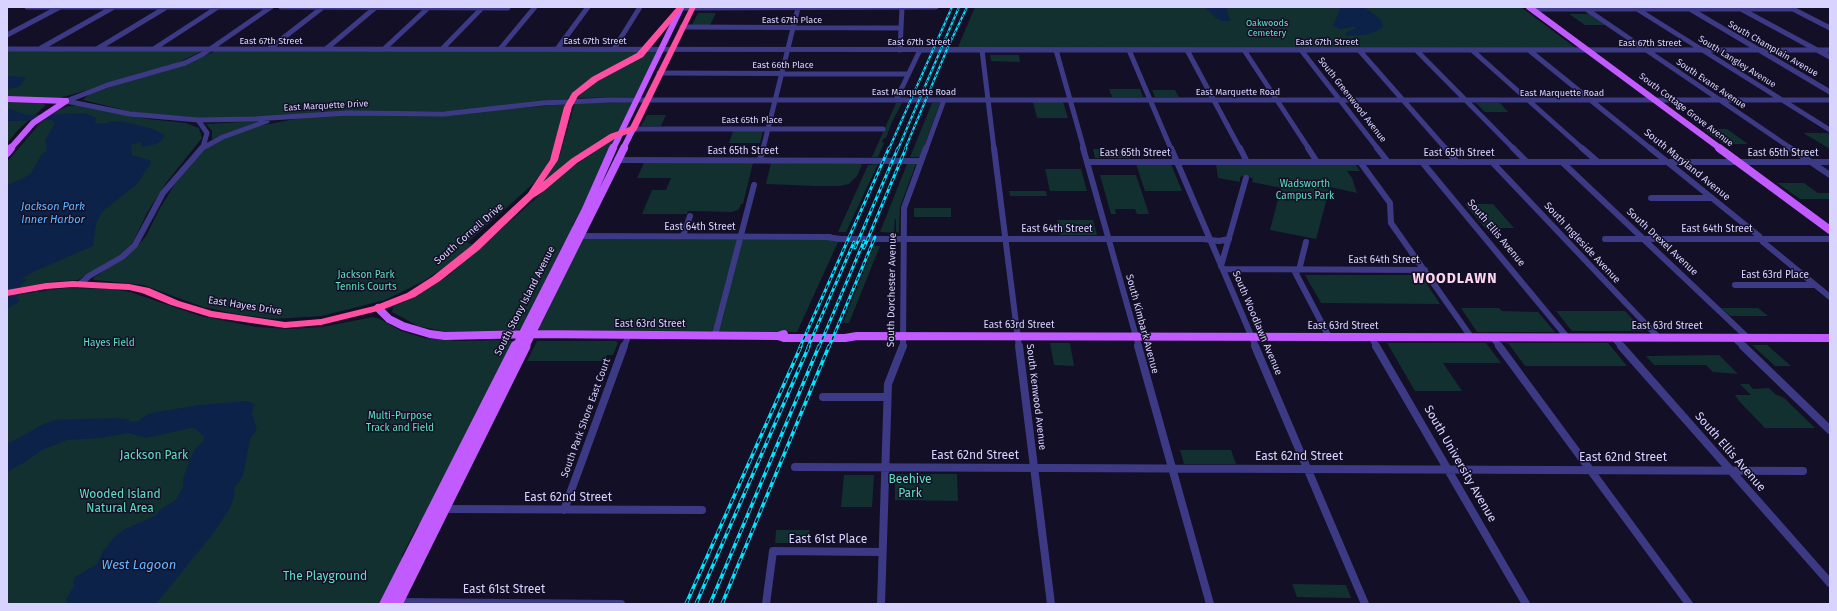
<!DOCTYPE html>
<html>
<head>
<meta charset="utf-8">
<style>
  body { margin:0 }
  #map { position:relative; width:1837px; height:611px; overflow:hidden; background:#130f26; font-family:"Fira Sans",sans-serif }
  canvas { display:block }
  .frame { position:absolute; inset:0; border:8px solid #d9d4ff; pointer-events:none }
</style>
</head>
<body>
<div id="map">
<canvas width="1837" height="611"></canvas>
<div class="frame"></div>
</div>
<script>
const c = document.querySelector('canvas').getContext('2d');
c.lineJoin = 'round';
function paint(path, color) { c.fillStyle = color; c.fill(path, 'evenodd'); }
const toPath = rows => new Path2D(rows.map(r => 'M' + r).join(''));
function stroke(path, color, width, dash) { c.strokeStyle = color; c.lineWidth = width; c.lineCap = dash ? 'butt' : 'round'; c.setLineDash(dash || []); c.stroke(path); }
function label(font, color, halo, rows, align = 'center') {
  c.font = font + ' "Fira Sans",sans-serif'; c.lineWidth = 3; c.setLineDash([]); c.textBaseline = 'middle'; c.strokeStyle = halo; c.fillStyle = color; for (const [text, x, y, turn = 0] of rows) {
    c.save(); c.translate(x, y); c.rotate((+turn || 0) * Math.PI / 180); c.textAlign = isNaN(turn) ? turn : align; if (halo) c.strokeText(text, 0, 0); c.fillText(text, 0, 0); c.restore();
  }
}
paint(toPath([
  [975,7,1521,7,1576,48,958,47],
  [698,13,716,13,710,25,692,25],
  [1569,14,1589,14,1605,25,1585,25],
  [7,50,202,51,173,65,60,98,7,97],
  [215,51,641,51,575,92,567,99,452,111,366,111,274,117,197,118,132,112,83,100,89,94,200,58],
  [648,51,658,51,635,97,577,98,590,85,640,57],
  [990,55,1019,55,1020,62,991,61],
  [1109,89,1140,89,1143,97,1112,97],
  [1152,90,1175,90,1179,97,1155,97],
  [7,102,41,103,46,105,18,130,7,143],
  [633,102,619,130,598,142,537,189,559,158,575,103],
  [1033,102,1063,102,1068,118,1037,118],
  [896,103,902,103,892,122,886,138,883,139,882,142,884,143,878,157,872,157],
  [932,103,940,103,920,157,910,157],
  [1476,103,1500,103,1508,112,1485,112],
  [565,104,552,155,545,168,533,184,467,243,473,244,455,260,424,281,385,300,322,316,274,319,236,314,203,307,143,285,95,280,92,279,135,249,146,236,160,208,175,184,201,152,228,137,259,126,300,118,355,114,430,116],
  [69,106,78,106,148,119,186,123,199,128,202,138,166,183,147,213,133,242,120,255,78,280,50,282,7,290,7,162,41,122,58,110],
  [647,115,666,115,661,126,641,126],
  [259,121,212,140,212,131,206,124],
  [1703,129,1727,129,1748,144,1724,144],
  [733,131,763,131,760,143,729,143],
  [1803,133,1828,133,1830,135,1830,149],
  [615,138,586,203,583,206,572,226,574,228,566,244,563,245,521,329,517,330,447,332,418,326,392,312,393,307,417,296,447,277,567,171],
  [1093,149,1127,150,1130,158,1095,158],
  [644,163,753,163,743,204,741,204,739,209,733,212,688,211,687,214,642,214,652,190,666,190,671,178,637,178],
  [771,163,860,164,862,165,857,176,849,184,840,186,816,186,766,184],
  [878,164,846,232,838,232,868,165],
  [907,164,916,164,900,207,899,233,896,232,896,219,895,219,894,233,880,232],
  [1136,164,1171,164,1182,191,1145,191],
  [1216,164,1356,165,1360,171,1347,171,1352,178,1357,193,1330,187,1316,239,1270,230,1281,188,1252,182,1253,179,1246,175,1240,177,1240,182,1218,178],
  [1045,169,1081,169,1087,191,1050,191],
  [1100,175,1136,175,1149,214,1137,214,1135,209,1115,209,1116,214,1111,214],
  [1777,183,1804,183,1818,193,1830,193,1830,199,1800,199],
  [1009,191,1046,191,1047,196,1010,196],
  [1465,204,1493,204,1514,228,1485,228],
  [914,208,951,208,951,217,914,217],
  [1057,220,1093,220,1097,235,1060,235],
  [581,239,839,240,797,332,541,330,539,329,539,325,542,323],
  [874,246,880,246,849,323,843,323],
  [1305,275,1421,275,1440,304,1321,303],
  [65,288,114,289,130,292,200,316,257,327,289,329,322,327,373,317,380,319,401,331,424,338,460,341,509,340,514,342,436,492,437,494,423,522,418,525,402,556,403,559,381,604,7,604,7,296],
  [1461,308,1499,308,1502,311,1538,312,1555,332,1477,332],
  [1721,308,1758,308,1768,316,1730,316],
  [1556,311,1625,311,1644,331,1572,331],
  [537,341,616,341,618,343,613,355,607,355,605,361,527,361],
  [1050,343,1070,343,1074,366,1054,365],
  [1387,343,1486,343,1501,363,1443,363,1462,391,1415,391],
  [1508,343,1608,343,1627,366,1525,366],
  [1752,345,1767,345,1791,366,1800,366,1775,366],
  [1719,355,1738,374,1713,372,1706,365,1654,365,1646,356],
  [1740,384,1749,384,1753,389,1769,388,1775,394,1784,398,1815,428,1765,428,1739,401,1735,395,1751,395],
  [1180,450,1231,450,1236,464,1184,464],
  [895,474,957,474,958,501,895,500],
  [844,475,874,475,872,507,841,507],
  [776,530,810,530,808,543,775,543],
  [1292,584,1346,585,1351,598,1297,597]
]), '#12302f');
paint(toPath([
  [1205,7,1226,7,1230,21,1222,21,1216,18],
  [1341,7,1364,7,1379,18,1382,21,1383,27,1377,31,1365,35,1346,36,1345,33,1357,28,1353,27,1340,29,1333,26],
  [7,76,22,77,26,78,19,87,7,89],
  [7,108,28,115,85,113,96,118,95,123,98,124,108,123,111,121,125,122,153,129,165,135,161,141,156,144,141,147,142,143,140,142,131,145,132,155,146,159,151,161,151,163,137,184,102,212,96,224,93,246,35,271,21,279,28,279,22,285,17,297,20,301,7,309,7,216,9,211,7,210,7,185,24,178,32,172,42,153,47,151,45,140,55,123,52,120,7,121],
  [246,401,254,404,252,414,257,429,250,439,243,476,234,488,235,493,230,508,212,535,156,604,68,604,66,599,74,586,73,583,75,577,97,564,103,551,115,536,125,529,155,516,161,509,176,500,183,487,183,479,190,459,195,449,203,441,204,437,196,429,191,428,146,438,128,433,100,438,67,440,42,450,25,462,7,472,7,444,44,424,55,420,117,418,127,419,131,422,138,421,148,414,157,412,200,405]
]), '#0c2248');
stroke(toPath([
  [27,7,271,7],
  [281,7,508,8],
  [1583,7,1792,149],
  [1789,7,1830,28],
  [681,8,936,7],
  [1532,9,1792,9],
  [1637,9,1830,130],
  [1690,9,1830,92],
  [1741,9,1830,57],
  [682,27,901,28],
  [7,35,60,7],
  [41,48,112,8],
  [155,48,218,7],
  [7,49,1830,50],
  [97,49,165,8],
  [269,49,323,7],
  [326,49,376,7],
  [384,49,429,7],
  [442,49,483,7],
  [500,49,535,7],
  [557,49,588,7],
  [614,49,640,7],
  [900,50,902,7],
  [982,50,994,149],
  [1056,50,1084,149],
  [1129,50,1171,149],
  [1187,50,1240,149],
  [1244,50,1309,149],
  [1301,50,1378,149],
  [1359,50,1446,149],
  [1416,50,1514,149],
  [1473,51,1583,149],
  [1530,51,1651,149],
  [659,73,908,74],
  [896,100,920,50],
  [66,101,130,114,198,120,255,119,347,113,444,114,543,103,609,100,1830,100],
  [66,101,108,85,185,63,203,54,271,7],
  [198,120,207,133,203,147],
  [629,129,883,129],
  [201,149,223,137,267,121],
  [763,149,798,8],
  [926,149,944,100]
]), '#3d3a85', 5);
stroke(toPath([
  [994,148,1019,347],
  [1083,148,1139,347],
  [1171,148,1256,347],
  [1240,148,1247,162],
  [1308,148,1317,162],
  [1377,148,1388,162],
  [1445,148,1457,162],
  [1513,148,1527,162],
  [1582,148,1598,162],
  [1650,148,1759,236,1763,242,1830,297],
  [1790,148,1830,175],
  [617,160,921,161],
  [760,160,763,148],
  [1088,162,1830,162],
  [1360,162,1390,203,1391,223,1471,337],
  [1422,162,1567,337],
  [1492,162,1658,337],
  [1562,162,1748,338],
  [1651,198,1712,198],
  [576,236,830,237],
  [683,236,690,216],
  [827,237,840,239,1203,239,1219,241,1229,239],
  [1605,239,1830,239],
  [1221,266,1246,178],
  [1223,269,1425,270],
  [1294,270,1329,337],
  [1299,270,1306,242],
  [80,284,89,276,122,257,135,245,163,193,202,148],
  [1735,285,1815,285],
  [715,335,754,185],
  [1371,337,1377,347],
  [1492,337,1500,347],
  [1613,337,1622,347],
  [1734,338,1744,347],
  [624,347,629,334],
  [903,347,904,208,926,148]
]), '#3d3a85', 6);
stroke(toPath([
  [1019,346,1051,604],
  [1138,346,1210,604],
  [1255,346,1365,604],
  [1376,346,1526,604],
  [1499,346,1689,604],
  [1621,346,1830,583],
  [1743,346,1830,430],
  [823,397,887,397],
  [795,467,1803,471],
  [442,509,702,510],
  [564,510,624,346],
  [396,602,621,604],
  [766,604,773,551,882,552],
  [881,604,888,384,903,346]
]), '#3d3a85', 8);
stroke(toPath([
  [1529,7,1721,149],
  [7,99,66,101],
  [10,149,33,123,66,101],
  [613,149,681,8],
  [623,149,633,129]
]), '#c25bff', 6);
stroke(toPath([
  [1719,148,1830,230],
  [7,153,11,148],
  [378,308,389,319,403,326,430,334,445,336,531,334,778,336,784,334],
  [778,336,784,338,845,338,857,336,1830,338],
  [516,347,586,209,613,148],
  [525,347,624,148]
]), '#c25bff', 8);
stroke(toPath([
  [385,604,516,346],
  [397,604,525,346]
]), '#c25bff', 11);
paint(toPath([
  [677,7,684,7,643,57,598,81,578,96,572,107,558,160,543,182,571,159,610,134,630,127,690,7,696,7,636,131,616,138,577,163,544,191,533,198,479,250,440,281,415,297,382,310,321,325,285,328,210,317,171,305,142,293,129,290,73,287,46,289,7,296,7,290,46,283,73,281,129,284,149,288,179,301,212,311,285,322,321,319,374,306,407,293,432,277,471,246,528,193,550,160,564,107,572,93,592,77,637,53,677,7]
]), '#ff4fa3');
const railFar2 = toPath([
  [889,149,952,7],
  [898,149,959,7],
  [905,149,948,47,967,7]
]);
const railFar1 = toPath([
  [855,248,898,148],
  [864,248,906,148],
  [800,347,889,148],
  [808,347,854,242],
  [819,347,864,241],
  [829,347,875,237]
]);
const rail = toPath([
  [686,604,801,346],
  [696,604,809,346],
  [710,604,819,346],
  [722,604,829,346]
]);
stroke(railFar2, '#00e5ff', 2);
stroke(railFar1, '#00e5ff', 3);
stroke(rail, '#00e5ff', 3.5);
stroke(railFar2, '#130f26', 1, [3]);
stroke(railFar1, '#130f26', 1.5, [4]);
stroke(rail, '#130f26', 2, [5.5]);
label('9px', '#d9d4ff', '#130f26', [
  ["East 67th Place",792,20],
  ["East 67th Street",271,41],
  ["East 67th Street",595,41],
  ["East 67th Street",919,42],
  ["East 67th Street",1327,42],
  ["East 67th Street",1650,43],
  ["South Champlain Avenue",1773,49,30],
  ["South Langley Avenue",1737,62,32],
  ["East 66th Place",783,65],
  ["South Evans Avenue",1711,84,34],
  ["East Marquette Road",914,92],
  ["East Marquette Road",1238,92],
  ["East Marquette Road",1562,93],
  ["South Greenwood Avenue",1352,100,52],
  ["East Marquette Drive",326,106,-3],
  ["South Cottage Grove Avenue",1686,110,37],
  ["East 65th Place",752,120]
]);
label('9px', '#5fe0c0', '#130f26', [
  ["Oakwoods",1267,23],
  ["Cemetery",1267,33]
]);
label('10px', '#d9d4ff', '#130f26', [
  ["East 65th Street",743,151],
  ["East 65th Street",1135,153],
  ["East 65th Street",1459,153],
  ["East 65th Street",1783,153],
  ["South Maryland Avenue",1687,165,39],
  ["East 64th Street",700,227],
  ["East 64th Street",1057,229],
  ["East 64th Street",1717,229],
  ["South Ellis Avenue",1496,233,50],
  ["South Cornell Drive",469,234,-41],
  ["South Drexel Avenue",1662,242,43],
  ["South Ingleside Avenue",1582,243,47],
  ["East 64th Street",1384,260],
  ["East 63rd Place",1775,275],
  ["South Dorchester Avenue",892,290,-89],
  ["South Stony Island Avenue",525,301,-63],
  ["East Hayes Drive",245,306,9],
  ["South Woodlawn Avenue",1257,323,67],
  ["East 63rd Street",650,324],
  ["South Kimbark Avenue",1142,324,75],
  ["East 63rd Street",1019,325],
  ["East 63rd Street",1343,326],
  ["East 63rd Street",1667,326],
  ["South Kenwood Avenue",1036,397,83],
  ["South Park Shore East Court",586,418,-70]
]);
label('10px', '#5fe0c0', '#130f26', [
  ["Wadsworth",1305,184],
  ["Campus Park",1305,196],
  ["Jackson Park",366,275],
  ["Tennis Courts",366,287],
  ["Hayes Field",109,343],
  ["Multi-Purpose",400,416],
  ["Track and Field",400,428]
]);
label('italic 11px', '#62b6ff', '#130f26', [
  ["Jackson Park",53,207],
  ["Inner Harbor",53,220]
]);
label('12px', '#d9d4ff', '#130f26', [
  ["South Ellis Avenue",1730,452,49],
  ["East 62nd Street",975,456],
  ["East 62nd Street",1299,457],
  ["East 62nd Street",1623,458],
  ["South University Avenue",1460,464,60],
  ["East 62nd Street",568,498],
  ["East 61st Place",828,540],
  ["East 61st Street",504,590]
]);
label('12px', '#5fe0c0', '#130f26', [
  ["Jackson Park",154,456],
  ["Beehive",910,480],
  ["Park",910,494],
  ["Wooded Island",120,495],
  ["Natural Area",120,509],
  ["The Playground",325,577]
]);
label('italic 13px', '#62b6ff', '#130f26', [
  ["West Lagoon",139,565]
]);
c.letterSpacing = '1px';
label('bold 14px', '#ffd6f0', '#130f26', [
  ["WOODLAWN",1455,279]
]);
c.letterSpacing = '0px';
</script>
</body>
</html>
